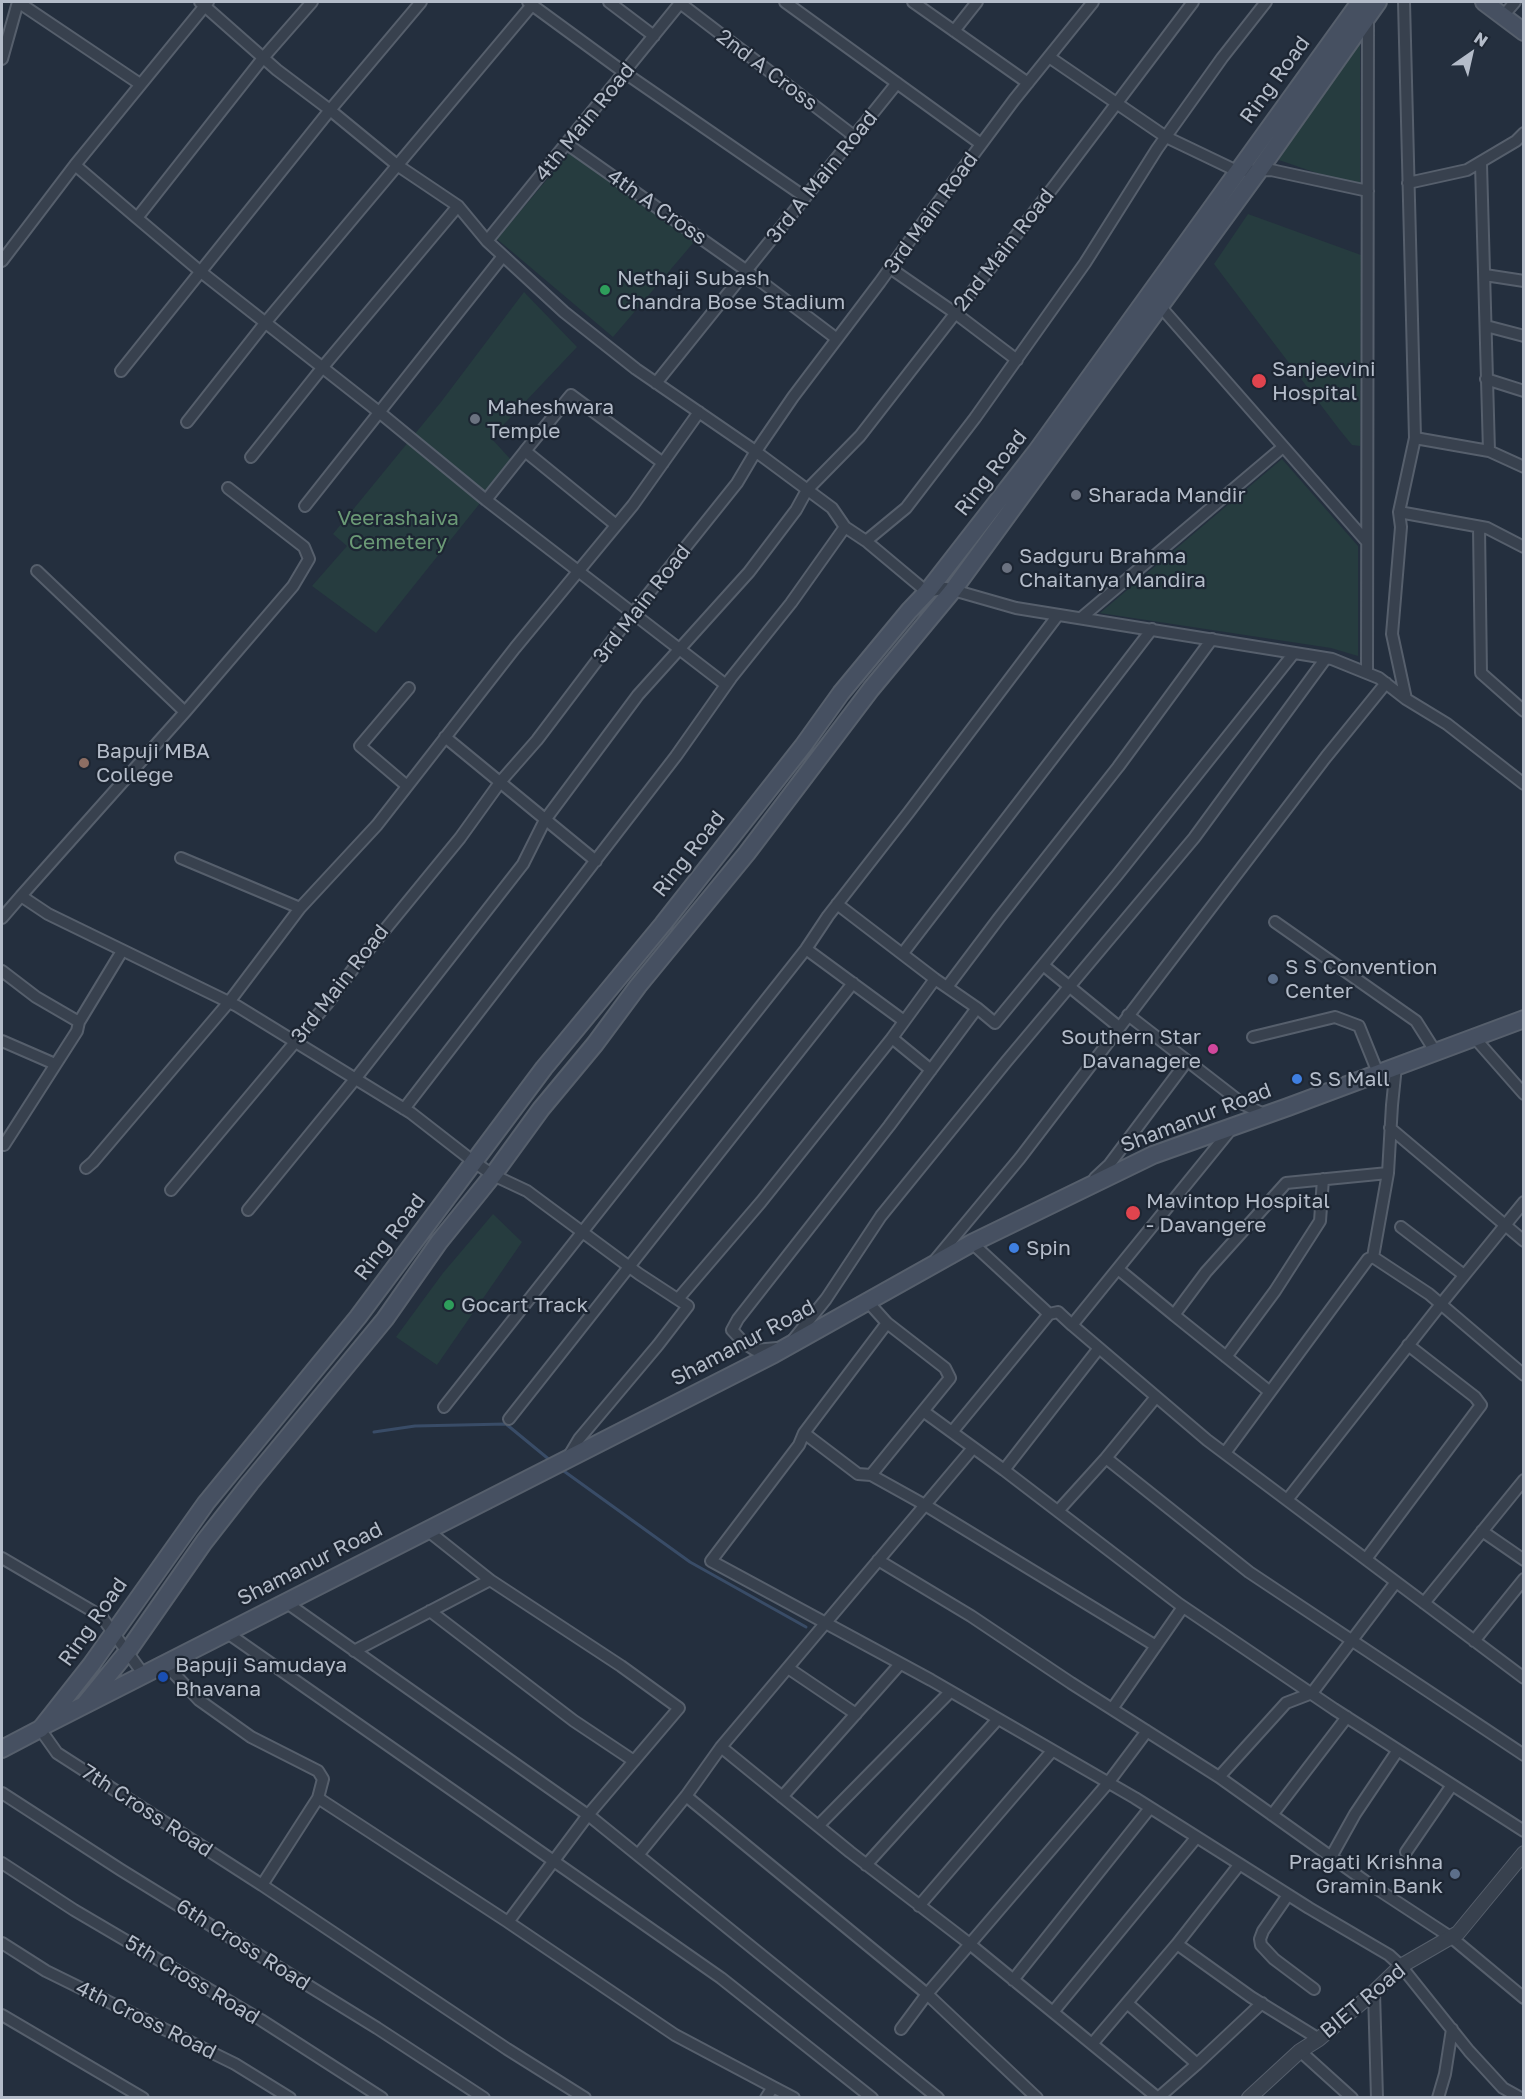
<!DOCTYPE html>
<html>
<head>
<meta charset="utf-8">
<style>
  body { margin:0 }
  #map { position:relative; width:1525px; height:2099px; overflow:hidden; background:#242f3e; font-family:"Golos Text",sans-serif }
  canvas { display:block }
  .frame { position:absolute; inset:0; border:3px solid #b4bcc9; pointer-events:none }
  .north { position:absolute; left:1441px; top:24px; width:60px; height:60px; -webkit-text-stroke:4px #1d2633; paint-order:stroke; rotate:34deg; font-size:16px; font-weight:700; line-height:24px; text-align:center; color:#b4bcc9 }
  .north::after { content:''; display:block; margin:auto; width:21px; height:27px; background:#b4bcc9; clip-path:polygon(50% 0,100% 100%,50% 72%,0 100%) }
</style>
</head>
<body>
<div id="map">
<canvas width="1525" height="2099"></canvas>
<div class="frame"></div>
<div class="north">N</div>
</div>
<script>
const c = document.querySelector('canvas').getContext('2d');
c.lineJoin = 'round';
function paint(path, color) { c.fillStyle = color; c.fill(path, 'evenodd'); }
const toPath = rows => new Path2D(rows.map(r => 'M' + r).join(''));
function stroke(path, color, width, dash) { c.strokeStyle = color; c.lineWidth = width; c.lineCap = dash ? 'butt' : 'round'; c.setLineDash(dash || []); c.stroke(path); }
function label(font, color, halo, rows, align = 'center') {
  c.font = font + ' "Golos Text",sans-serif'; c.lineWidth = 4.5; c.setLineDash([]); c.textBaseline = 'middle'; c.strokeStyle = halo; c.fillStyle = color; for (const [text, x, y, turn = 0] of rows) {
    c.save(); c.translate(x, y); c.rotate((+turn || 0) * Math.PI / 180); c.textAlign = isNaN(turn) ? turn : align; if (halo) c.strokeText(text, 0, 0); c.fillText(text, 0, 0); c.restore();
  }
}
paint(toPath([
  [1360,37,1360,188,1276,159],
  [571,151,694,242,613,337,497,239],
  [1248,214,1361,255,1360,446,1352,445,1339,429,1214,264],
  [524,292,577,347,491,438,513,462,376,633,312,586,347,546,333,534,441,402],
  [1282,459,1358,546,1358,656,1331,648,1100,613],
  [493,1214,522,1242,437,1365,396,1337,443,1273]
]), '#263c3f');
stroke(toPath([
  [374,1432,415,1426,506,1424,551,1461],
  [561,1469,690,1562,806,1627]
]), '#394c67', 3);
const minor = toPath([
  [18,2,140,84],
  [200,2,277,70,330,110,397,165,458,206,487,241,564,312,636,369,751,448,832,508,845,527,866,541,927,592,946,588,1016,608,1332,659,1379,678,1406,699,1447,724,1524,784],
  [208,2,75,165,137,218,263,58,312,2],
  [528,2,625,73,805,197],
  [609,2,654,36],
  [785,2,981,144],
  [913,2,1028,83],
  [1404,2,1415,438,1399,512,1401,527,1392,634,1406,699],
  [680,3,854,136],
  [1503,16,1515,2],
  [954,31,977,2],
  [1049,57,1166,137,1237,171,1271,170,1368,191],
  [2,59,18,2],
  [567,144,747,271,837,339],
  [1481,164,1489,451],
  [1408,183,1467,170,1516,141,1524,133],
  [137,218,201,272,379,412,486,500],
  [487,241,681,2],
  [2,261,75,165],
  [890,268,955,313,1017,360],
  [1485,275,1524,281],
  [1160,306,1367,542],
  [1486,326,1524,336],
  [121,371,330,110,421,2],
  [1486,379,1524,391],
  [656,383,897,83],
  [187,422,265,323,532,5],
  [1415,438,1489,451,1524,467],
  [525,451,486,500,726,685],
  [251,457,322,368,458,206],
  [305,506,503,256],
  [1399,512,1487,528,1524,547],
  [616,525,525,451,571,395,663,463],
  [1479,527,1481,673,1524,711],
  [866,541,906,508,975,418,1085,263,1157,149,1222,58,1266,2],
  [37,571,185,712],
  [1081,618,1283,447],
  [1367,673,1368,16],
  [445,737,596,861],
  [407,786,360,746,409,688],
  [181,858,300,908],
  [21,896,185,712,293,586,309,559,304,547,228,488],
  [837,904,935,979,977,1008,995,1023,1118,874,1294,653],
  [2,918,21,896,48,914,237,1006,411,1113,474,1162,493,1175,527,1191,639,1274,688,1306,658,1345,579,1439,567,1459],
  [1275,922,1416,1021,1435,1051],
  [806,949,904,1021],
  [903,953,1152,629],
  [1043,965,1119,1027],
  [2,971,36,997,79,1022],
  [947,987,999,918,1118,767,1212,639],
  [1128,1015,1243,1104,1266,1115],
  [1473,1036,1524,1094],
  [1253,1037,1335,1017,1359,1026,1378,1073],
  [892,1038,931,1070],
  [2,1041,55,1064],
  [1396,1066,1392,1105,1388,1173,1373,1257,1429,1294,1524,1375],
  [404,1109,676,756,731,678,791,603,845,527],
  [1232,1128,1072,1325,1207,1440,1524,1678],
  [1390,1128,1524,1241],
  [4,1145,77,1031,79,1022,122,951],
  [86,1168,93,1162,229,1002,300,908,377,825,515,648,633,505,699,412],
  [1095,1178,1109,1165,1187,1061],
  [171,1190,327,1004,356,965,460,838,501,781,537,740,633,613,737,483,756,451,793,397,880,282,913,236,1014,100,1093,2],
  [248,1210,356,1078,523,864,545,820,638,695,749,572,796,510,807,490,860,436,1055,185,1193,2],
  [1401,1227,1464,1275],
  [972,1243,1049,1314],
  [936,1259,1020,1158,1326,757,1386,683],
  [1118,1269,1174,1315],
  [678,1299,761,1202,892,1038,935,979],
  [868,1302,887,1323,945,1368,950,1378,871,1475,925,1505,1156,1646],
  [793,1340,826,1299,881,1216,1006,1062,1194,838,1326,658],
  [777,1348,755,1350,744,1343,732,1330,738,1319,889,1126,977,1008],
  [1226,1357,1275,1291,1320,1221,1323,1179],
  [1270,1392,1174,1315,1206,1272,1286,1183,1388,1173],
  [1156,1397,1106,1458,1249,1572,1524,1755],
  [444,1407,806,949,828,916,909,812,1058,615],
  [923,1411,1004,1470,1099,1348],
  [509,1419,853,983],
  [952,1432,1049,1314,1058,1312,1072,1325],
  [804,1433,799,1445,711,1561,931,1680,1135,1798,1309,1908,1389,1955,1401,1966,1469,2051,1503,2088,1521,2098],
  [1225,1453,1368,1259,1373,1257],
  [1004,1470,1179,1604,1334,1709,1524,1831],
  [871,1475,858,1474,804,1433,887,1323],
  [1287,1500,1441,1304,1524,1202],
  [1058,1511,1106,1458],
  [427,1530,490,1580,621,1666,679,1708,588,1815,508,1922,318,1798,262,1885,507,2049,585,2098],
  [1482,1531,1524,1560],
  [2,1558,101,1616,144,1675],
  [1366,1559,1481,1405,1475,1397,1408,1345],
  [878,1560,971,1616,1071,1683,1219,1777,1365,1881,1452,1938,1524,1998],
  [287,1603,592,1818,938,2098],
  [1424,1603,1524,1480],
  [430,1611,574,1721,634,1761],
  [226,1632,721,1978,872,2098],
  [1474,1641,1524,1579],
  [354,1651,490,1580],
  [165,1664,199,1700,251,1737,318,1771,323,1779,318,1798],
  [788,1668,856,1714],
  [1112,1709,1183,1607],
  [40,1729,57,1753,262,1885],
  [721,1747,850,1852,966,1941,1158,2098,1197,2064,1262,2003],
  [1219,1777,1286,1703,1312,1693,1396,1582],
  [2,1793,121,1870,377,2028,484,2098],
  [686,1796,927,1994,1037,2098],
  [782,1797,900,1664],
  [1272,1815,1347,1717],
  [818,1826,950,1692],
  [1406,1852,1452,1785],
  [638,1855,686,1796,721,1747,973,1448],
  [1331,1857,1355,1814,1398,1750],
  [2,1863,74,1910,261,2020,382,2098],
  [866,1865,997,1720],
  [1239,1865,1177,1944,1251,1997,1319,2039],
  [1288,1895,1263,1931,1260,1939,1261,1945,1274,1959,1314,1989],
  [919,1906,1052,1751],
  [508,1922,675,2035,773,2087],
  [2,1943,46,1971,235,2064,290,2098],
  [1013,1980,1150,1808],
  [1374,1992,1377,2098],
  [1127,2003,1197,2064],
  [1053,2012,1196,1838],
  [2,2015,143,2098],
  [901,2029,927,1994,1108,1783,1147,1731],
  [1092,2044,1177,1944],
  [1300,2051,1352,2098],
  [766,2098,773,2087,794,2098],
  [1438,2098,1445,2074,1452,2029]
]);
const tertiary = toPath([
  [1249,2098,1300,2051,1319,2039,1374,1992,1401,1966,1458,1933,1524,1853]
]);
const secondary = toPath([
  [1484,2,1524,32],
  [84,1705,128,1651,204,1542,250,1483,385,1319,439,1242,493,1175,541,1109,595,1044,638,986,747,853,871,689,953,590,1260,169,1378,2],
  [43,1726,91,1665,206,1503,358,1317,544,1068,663,924,803,746,841,693,909,611,927,592,1036,452,1360,2],
  [2,1749,40,1729,43,1726,774,1354,972,1243,1153,1155,1288,1107,1524,1019]
]);
stroke(minor, '#565f6c', 14);
stroke(tertiary, '#565f6c', 16);
stroke(secondary, '#565f6c', 20);
stroke(minor, '#38414e', 10);
stroke(tertiary, '#38414e', 14);
stroke(secondary, '#465061', 16);
for (const [x, y, r, color] of [
  [605,290,6,"#2e9e5b"],
  [1259,381,8,"#e0444e"],
  [475,419,6,"#6b7280"],
  [1076,495,6,"#6b7280"],
  [1007,568,6,"#6b7280"],
  [84,763,6,"#8d6e63"],
  [1273,979,6,"#5c6f8a"],
  [1213,1049,6,"#d1479c"],
  [1297,1079,6,"#3f7fe0"],
  [1133,1213,8,"#e0444e"],
  [1014,1248,6,"#3f7fe0"],
  [449,1305,6,"#2e9e5b"],
  [163,1677,6,"#1a4fb4"],
  [1455,1874,6,"#5c6f8a"]
]) { const dot = new Path2D(); dot.arc(x, y, r, 0, 2 * Math.PI); c.fillStyle = color; c.fill(dot); stroke(dot, '#1d2633', 2); }
label('21px', '#b4bcc9', '#1d2633', [
  ["2nd A Cross",767,70,37],
  ["Ring Road",1275,80,-54],
  ["4th Main Road",585,122,-51],
  ["3rd A Main Road",822,177,-51],
  ["4th A Cross",657,207,35],
  ["3rd Main Road",931,213,-54],
  ["2nd Main Road",1004,250,-52],
  ["Ring Road",991,473,-52],
  ["3rd Main Road",642,604,-52],
  ["Ring Road",689,854,-52],
  ["3rd Main Road",340,984,-52],
  ["Shamanur Road",1196,1118,-21],
  ["Ring Road",390,1237,-53],
  ["Shamanur Road",743,1343,-28],
  ["Shamanur Road",310,1564,-27],
  ["Ring Road",93,1622,-55],
  ["7th Cross Road",147,1811,33],
  ["6th Cross Road",243,1945,32],
  ["5th Cross Road",192,1980,31],
  ["BIET Road",1363,2001,-40],
  ["4th Cross Road",146,2020,26]
]);
label('21px', '#b4bcc9', '#1d2633', [
  ["Nethaji Subash",617,278],
  ["Chandra Bose Stadium",617,302],
  ["Sanjeevini",1272,369],
  ["Hospital",1272,393],
  ["Maheshwara",487,407],
  ["Temple",487,431],
  ["Sharada Mandir",1088,495],
  ["Sadguru Brahma",1019,556],
  ["Chaitanya Mandira",1019,580],
  ["Bapuji MBA",96,751],
  ["College",96,775],
  ["S S Convention",1285,967],
  ["Center",1285,991],
  ["Southern Star",1201,1037,"right"],
  ["Davanagere",1201,1061,"right"],
  ["S S Mall",1309,1079],
  ["Mavintop Hospital",1146,1201],
  ["- Davangere",1146,1225],
  ["Spin",1026,1248],
  ["Gocart Track",461,1305],
  ["Bapuji Samudaya",175,1665],
  ["Bhavana",175,1689],
  ["Pragati Krishna",1443,1862,"right"],
  ["Gramin Bank",1443,1886,"right"]
], 'left');
label('21px', '#6b9a76', '#1d2633', [
  ["Veerashaiva",398,518],
  ["Cemetery",398,542]
]);
</script>
</body>
</html>
